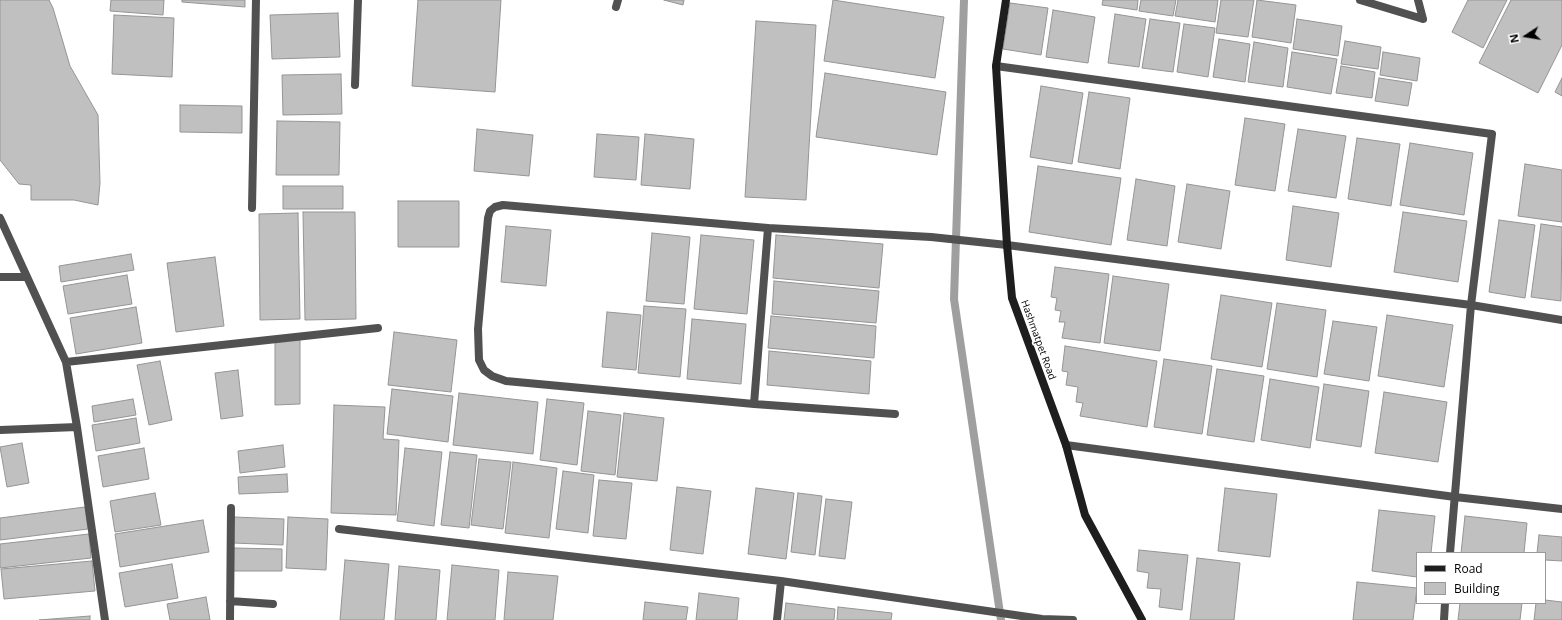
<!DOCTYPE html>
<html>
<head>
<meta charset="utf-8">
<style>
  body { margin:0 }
  #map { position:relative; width:1562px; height:620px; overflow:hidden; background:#fff; font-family:"Open Sans",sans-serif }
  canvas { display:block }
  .legend { position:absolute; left:1416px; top:552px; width:130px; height:52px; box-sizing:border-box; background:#fff; border:1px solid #999; margin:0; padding:5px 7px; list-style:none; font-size:12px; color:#000 }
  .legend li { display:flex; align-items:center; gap:8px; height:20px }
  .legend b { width:20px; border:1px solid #999 }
  .north { position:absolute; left:1506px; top:16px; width:40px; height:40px; -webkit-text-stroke:3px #fff; paint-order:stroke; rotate:258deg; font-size:11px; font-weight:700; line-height:16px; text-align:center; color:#000 }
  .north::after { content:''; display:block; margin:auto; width:14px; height:18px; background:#000; clip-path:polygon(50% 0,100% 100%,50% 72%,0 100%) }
</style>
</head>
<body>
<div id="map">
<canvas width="1562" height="620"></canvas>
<ul class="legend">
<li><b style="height:5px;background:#1e1e1e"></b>Road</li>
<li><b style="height:11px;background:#c0c0c0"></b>Building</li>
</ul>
<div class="north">N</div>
</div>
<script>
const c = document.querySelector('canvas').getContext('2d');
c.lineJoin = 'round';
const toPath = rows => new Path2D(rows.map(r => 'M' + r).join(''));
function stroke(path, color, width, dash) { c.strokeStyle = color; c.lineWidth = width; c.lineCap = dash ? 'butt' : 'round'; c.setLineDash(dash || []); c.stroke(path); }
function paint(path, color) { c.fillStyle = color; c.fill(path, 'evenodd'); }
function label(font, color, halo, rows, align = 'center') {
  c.font = font + ' "Open Sans",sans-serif'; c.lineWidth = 3.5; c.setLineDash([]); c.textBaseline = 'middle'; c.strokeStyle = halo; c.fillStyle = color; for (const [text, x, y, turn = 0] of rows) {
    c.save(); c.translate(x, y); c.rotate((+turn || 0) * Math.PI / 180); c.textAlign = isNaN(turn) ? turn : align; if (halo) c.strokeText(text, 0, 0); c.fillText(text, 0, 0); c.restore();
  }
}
stroke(toPath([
  [964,0,954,299,1001,620]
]), '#9f9f9f', 8);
const building = toPath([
  [0,0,49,0,53,8,70,66,98,115,100,183,98,205,74,200,31,200,31,185,19,184,0,160,0,0],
  [111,0,164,0,163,15,110,11,111,0],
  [182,0,245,0,245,7,182,2,182,0],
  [418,0,501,0,495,92,412,86,418,0],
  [664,0,684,0,683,5,664,0],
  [833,0,944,17,935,78,824,61,833,0],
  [1103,0,1138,0,1137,10,1102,5,1103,0],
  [1141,0,1176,0,1173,16,1139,11,1141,0],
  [1178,0,1218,0,1215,22,1175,16,1178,0],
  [1221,0,1254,0,1248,37,1216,33,1221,0],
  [1257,0,1296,5,1291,43,1252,37,1257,0],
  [1468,0,1507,0,1483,48,1452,32,1468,0],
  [1511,0,1562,0,1562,45,1538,93,1479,63,1511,0],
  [1010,3,1048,8,1041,55,1003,49,1010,3],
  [1053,10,1095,17,1088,63,1046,57,1053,10],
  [338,13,340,57,272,59,270,15,338,13],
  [1115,14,1146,19,1139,67,1108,63,1115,14],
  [114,15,174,18,172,77,112,74,114,15],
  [1150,19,1180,23,1173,72,1142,68,1150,19],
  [1297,19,1342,26,1338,56,1293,49,1297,19],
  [756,21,816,25,806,200,745,197,756,21],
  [1184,24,1215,28,1208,77,1177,72,1184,24],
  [1219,39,1250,44,1245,82,1213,77,1219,39],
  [1345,41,1381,47,1378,69,1341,64,1345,41],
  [1254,42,1288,48,1283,87,1248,82,1254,42],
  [1292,52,1337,59,1331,94,1287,87,1292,52],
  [1383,52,1420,58,1417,81,1380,75,1383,52],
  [1341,66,1375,72,1372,98,1336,93,1341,66],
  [825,73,946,92,937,155,816,137,825,73],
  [341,74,342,114,283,115,282,75,341,74],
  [1379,78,1412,83,1408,106,1375,101,1379,78],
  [1562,78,1562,96,1555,92,1562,78],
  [1041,86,1083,93,1072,164,1030,157,1041,86],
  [1089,92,1130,98,1120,169,1078,162,1089,92],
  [180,105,242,106,242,133,180,132,180,105],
  [1245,118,1285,124,1275,191,1235,185,1245,118],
  [277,121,340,122,339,175,276,175,277,121],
  [477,129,533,135,529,176,474,171,477,129],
  [1298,129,1346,136,1336,198,1288,191,1298,129],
  [597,134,639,137,636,180,594,177,597,134],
  [645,134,694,139,690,189,641,185,645,134],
  [1357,138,1400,144,1391,206,1348,199,1357,138],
  [1410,143,1473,153,1464,215,1400,205,1410,143],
  [1525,164,1562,170,1562,222,1518,216,1525,164],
  [1038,166,1121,178,1111,245,1029,232,1038,166],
  [1136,179,1175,186,1167,246,1127,240,1136,179],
  [1187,184,1230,191,1221,249,1178,242,1187,184],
  [283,186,343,186,343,209,283,209,283,186],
  [398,201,459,201,459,247,398,247,398,201],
  [1293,206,1339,213,1331,267,1286,260,1293,206],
  [303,212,355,212,356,319,305,320,303,212],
  [1403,212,1467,221,1458,282,1394,272,1403,212],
  [298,213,300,319,260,320,259,214,298,213],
  [1499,220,1535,225,1525,298,1489,292,1499,220],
  [1541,224,1562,227,1561,301,1531,297,1541,224],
  [506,226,551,230,546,286,501,282,506,226],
  [652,233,690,237,684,304,646,301,652,233],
  [701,235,754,240,747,314,694,309,701,235],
  [776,235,883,244,879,288,773,278,776,235],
  [131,254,134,270,61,282,59,266,131,254],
  [215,257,224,326,176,332,167,263,215,257],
  [1055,267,1109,274,1100,343,1062,338,1065,322,1059,322,1061,311,1055,310,1057,298,1051,297,1055,267],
  [127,275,132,304,68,314,63,286,127,275],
  [1113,276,1169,284,1160,351,1104,343,1113,276],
  [774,281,879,291,876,323,772,314,774,281],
  [1221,295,1272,303,1262,367,1211,359,1221,295],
  [1277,303,1326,310,1317,377,1267,369,1277,303],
  [644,306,686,309,680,377,638,373,644,306],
  [136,307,142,343,76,354,70,318,136,307],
  [607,312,641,315,636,370,602,367,607,312],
  [1387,315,1453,325,1444,387,1378,376,1387,315],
  [771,316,876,326,874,358,768,348,771,316],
  [692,319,746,324,741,384,687,379,692,319],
  [1333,321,1377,327,1369,381,1324,374,1333,321],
  [394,332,457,340,451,392,388,385,394,332],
  [275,340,300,340,300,404,275,405,275,340],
  [1065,346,1157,361,1147,427,1080,416,1083,403,1076,402,1078,387,1066,385,1068,372,1062,371,1065,346],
  [769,351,871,361,869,394,767,385,769,351],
  [1164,359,1212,366,1202,434,1154,427,1164,359],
  [160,361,172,420,149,425,137,365,160,361],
  [1217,369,1264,376,1254,442,1207,435,1217,369],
  [238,370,243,416,221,419,215,373,238,370],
  [1270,379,1319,387,1310,448,1261,440,1270,379],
  [1324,384,1369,391,1361,447,1316,440,1324,384],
  [392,389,453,396,448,442,387,434,392,389],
  [1384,392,1447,402,1438,462,1375,453,1384,392],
  [459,393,538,402,533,454,453,445,459,393],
  [133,399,136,415,94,422,92,406,133,399],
  [547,399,584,403,577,465,540,460,547,399],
  [334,405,385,407,383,439,399,440,396,515,331,513,334,405],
  [588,411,621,415,615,475,581,471,588,411],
  [624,413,664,418,657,481,617,477,624,413],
  [136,418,140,443,96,451,92,425,136,418],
  [22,443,29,483,7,487,0,447,22,443],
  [283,445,285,467,240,473,238,451,283,445],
  [144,448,149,479,103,487,98,456,144,448],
  [405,448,442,452,434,526,397,521,405,448],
  [450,452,477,455,469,528,441,525,450,452],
  [479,459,511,462,503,529,471,525,479,459],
  [513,462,557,468,549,538,505,533,513,462],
  [563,471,594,475,588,533,556,529,563,471],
  [287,474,288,492,239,494,238,477,287,474],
  [599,480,632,483,626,539,593,536,599,480],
  [677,487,711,491,703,554,670,550,677,487],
  [756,488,794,493,786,559,748,554,756,488],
  [1225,488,1277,494,1270,557,1218,551,1225,488],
  [155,493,161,525,115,532,110,501,155,493],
  [798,493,822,496,815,555,791,552,798,493],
  [826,499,852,502,845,559,819,556,826,499],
  [85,507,88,529,0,540,0,518,85,507],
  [1379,510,1435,516,1431,553,1417,553,1417,577,1372,571,1379,510],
  [1465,516,1527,523,1524,553,1461,553,1465,516],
  [234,517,284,519,283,545,233,543,234,517],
  [288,517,328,519,326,570,286,568,288,517],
  [203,520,209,552,120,567,115,534,203,520],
  [89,534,91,558,0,568,0,544,89,534],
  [1539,535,1562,537,1562,561,1545,560,1545,553,1537,553,1539,535],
  [233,548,282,549,282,571,232,571,233,548],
  [1139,550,1188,555,1182,610,1159,607,1161,589,1147,588,1149,573,1137,571,1139,550],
  [1197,558,1240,563,1234,620,1190,620,1197,558],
  [345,560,389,564,384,620,340,620,345,560],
  [92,561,95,591,4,599,1,569,92,561],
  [172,564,178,598,125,607,119,573,172,564],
  [452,565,499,570,495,620,447,620,452,565],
  [399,566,440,570,436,620,395,620,399,566],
  [508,572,558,576,553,620,504,620,508,572],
  [1357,582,1417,588,1413,620,1353,620,1357,582],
  [699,593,739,598,737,620,696,620,699,593],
  [206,597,210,620,170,620,167,604,206,597],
  [1545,600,1562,602,1562,620,1534,620,1536,603,1545,603,1545,600],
  [645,602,688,607,686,620,643,620,645,602],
  [786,603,835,609,834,620,784,620,786,603],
  [1460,603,1522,603,1520,620,1458,620,1460,603],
  [838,607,892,613,891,620,837,620,838,607],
  [90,616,90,620,39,620,90,616]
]);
paint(building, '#c0c0c0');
stroke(building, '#959595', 1);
stroke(toPath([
  [616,7,618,0]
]), '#515151', 8);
stroke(toPath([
  [1360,0,1423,19],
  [1418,0,1423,19],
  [996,66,1492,134,1471,305,1450,553],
  [355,85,358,0],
  [252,208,256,0],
  [0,218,66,362,77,427,105,620],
  [768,228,503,205,495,207,490,211,488,218,478,329,479,360,484,370,492,376,506,381,754,404,895,414],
  [0,277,27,277],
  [66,362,378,328],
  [754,404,768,228,931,237,1007,245,1471,305,1562,320],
  [0,430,77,427],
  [1066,445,1455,497,1562,509],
  [339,529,781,581,1042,619,1073,620],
  [230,601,273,604],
  [230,620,231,508],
  [777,620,781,581],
  [1444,620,1445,603]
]), '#515151', 8);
stroke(toPath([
  [1006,0,996,66,1007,245,1012,298,1066,445,1085,515,1142,620]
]), '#1e1e1e', 8);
label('10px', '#000', '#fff', [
  ["Hashmatpet Road",1038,340,70]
]);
</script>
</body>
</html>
